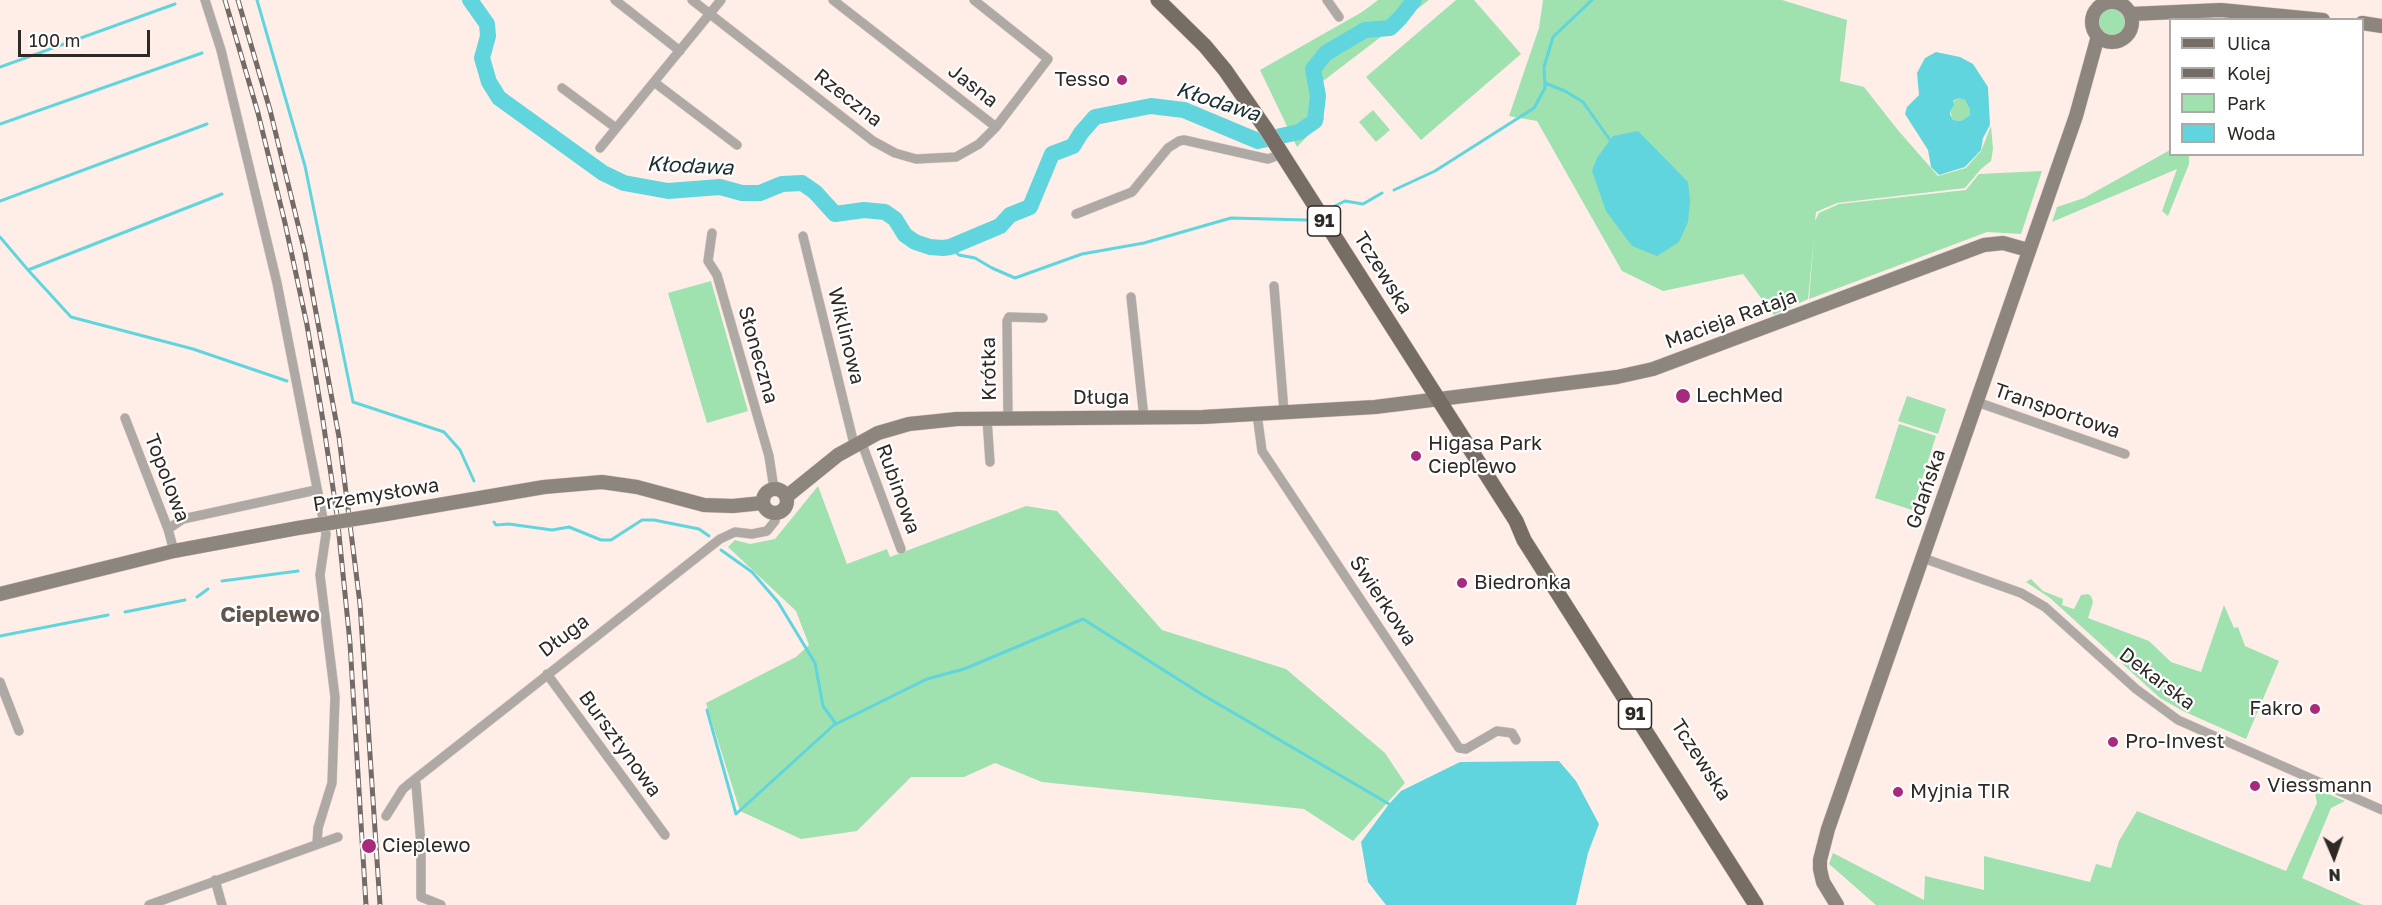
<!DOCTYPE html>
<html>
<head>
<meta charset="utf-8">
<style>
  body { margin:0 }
  #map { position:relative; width:2382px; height:905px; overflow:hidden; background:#feeee7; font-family:"Golos Text",sans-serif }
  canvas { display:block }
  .legend { position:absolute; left:2169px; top:18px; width:195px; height:138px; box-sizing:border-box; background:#fff; border:2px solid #aca9a8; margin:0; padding:8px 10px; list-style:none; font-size:18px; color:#2f2926 }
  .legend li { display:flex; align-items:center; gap:12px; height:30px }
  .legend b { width:30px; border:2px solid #aca9a8 }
  .north { position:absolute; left:2304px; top:827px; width:60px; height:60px; -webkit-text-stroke:4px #fff; paint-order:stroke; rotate:178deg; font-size:16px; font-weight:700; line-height:24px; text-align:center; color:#2f2926 }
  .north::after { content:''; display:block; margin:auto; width:21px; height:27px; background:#2f2926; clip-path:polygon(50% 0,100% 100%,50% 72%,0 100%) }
  .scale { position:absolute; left:18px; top:30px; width:132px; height:27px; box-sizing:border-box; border:3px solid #2f2926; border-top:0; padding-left:8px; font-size:18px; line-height:21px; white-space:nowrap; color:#2f2926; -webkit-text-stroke:4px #fff; paint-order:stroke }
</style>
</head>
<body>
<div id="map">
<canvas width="2382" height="905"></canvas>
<ul class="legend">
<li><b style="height:8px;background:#766d65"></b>Ulica</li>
<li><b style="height:8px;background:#746b67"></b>Kolej</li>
<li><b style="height:16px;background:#9fe1af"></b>Park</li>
<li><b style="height:16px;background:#61d5dd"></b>Woda</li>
</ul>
<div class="north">N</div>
<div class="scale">100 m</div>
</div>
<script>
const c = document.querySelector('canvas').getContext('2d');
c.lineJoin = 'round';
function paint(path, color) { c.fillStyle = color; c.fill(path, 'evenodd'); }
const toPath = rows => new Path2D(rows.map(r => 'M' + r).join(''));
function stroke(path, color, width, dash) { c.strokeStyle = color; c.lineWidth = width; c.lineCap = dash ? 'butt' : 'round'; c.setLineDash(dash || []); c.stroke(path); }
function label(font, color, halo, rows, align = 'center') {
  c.font = font + ' "Golos Text",sans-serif'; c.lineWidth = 4.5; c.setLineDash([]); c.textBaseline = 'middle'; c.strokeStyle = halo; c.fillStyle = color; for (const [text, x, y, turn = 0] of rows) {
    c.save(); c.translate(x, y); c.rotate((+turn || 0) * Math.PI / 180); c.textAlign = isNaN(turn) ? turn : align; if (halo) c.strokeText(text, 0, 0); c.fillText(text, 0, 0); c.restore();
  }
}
paint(toPath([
  [1378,0,1429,0,1314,88,1324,119,1297,147,1260,70,1362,12],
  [1456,0,1474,0,1521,54,1421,140,1366,77],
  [1543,0,1782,0,1847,20,1840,81,1864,87,1897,129,1938,176,1966,168,1981,151,1991,126,1993,149,1991,161,1981,169,1965,188,1837,203,1816,212,1815,221,1819,213,1839,204,1966,190,1979,174,2042,171,2021,234,1987,232,1809,299,1814,238,1808,299,1774,315,1743,274,1663,291,1622,271,1537,121,1509,116,1539,28],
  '2099 22a13 13 0 1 1 26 0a13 13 0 1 1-26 0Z',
  [1958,98,1965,100,1970,110,1970,115,1961,121,1953,120,1950,111,1953,102],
  [1373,110,1390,130,1376,142,1359,122],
  [2170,150,2170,154,2189,155,2189,164,2168,216,2162,211,2177,169,2052,222,2057,207,2084,198],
  [711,281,748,411,707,423,668,293],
  [1907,396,1946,409,1938,434,1898,421],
  [1899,424,1936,436,1912,510,1875,498],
  [818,486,847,564,887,549,890,557,1026,506,1057,511,1162,630,1286,669,1385,753,1405,783,1353,841,1304,809,1042,782,995,763,964,777,911,777,857,831,801,839,740,811,706,703,796,657,809,645,796,611,728,547,735,540,750,544,775,539],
  [2031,579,2043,591,2063,599,2062,605,2074,609,2081,595,2088,594,2091,596,2093,602,2088,618,2149,641,2171,662,2201,672,2224,605,2234,628,2238,627,2245,646,2279,661,2246,739,2183,711,2160,698,2050,598,2026,582],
  [2314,788,2345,801,2331,808,2302,878,2363,905,1876,905,1829,864,1833,853,1924,900,1925,876,1984,890,1984,856,2090,882,2096,864,2111,868,2119,841,2137,811,2286,871,2317,803]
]), '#9fe1af');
paint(toPath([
  [1936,52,1960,57,1973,64,1988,87,1990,125,1983,138,1981,150,1965,167,1939,175,1931,167,1928,150,1905,114,1907,107,1919,95,1917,73,1925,58],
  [1958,98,1965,100,1970,110,1970,115,1961,121,1953,120,1950,114,1950,111,1954,105,1953,101],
  [1638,131,1688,182,1690,201,1688,222,1679,242,1657,256,1632,246,1606,211,1592,171,1597,158,1613,136],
  [1559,761,1576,781,1599,824,1588,853,1576,905,1386,905,1368,882,1361,842,1389,804,1401,791,1460,762]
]), '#61d5dd');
stroke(toPath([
  [257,0,305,166,353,402,444,432,460,450,474,481],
  [0,67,175,4],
  [1545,83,1565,91,1583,102,1610,140],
  [0,124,202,53],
  [1394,190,1435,171,1534,108,1545,88,1544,67,1553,37,1592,0],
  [0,201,207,124],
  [1333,207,1345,201,1363,204,1382,193],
  [0,237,28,270,222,194],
  [950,247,959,255,975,258,992,268,1015,278,1082,254,1144,243,1231,218,1306,220],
  [28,270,71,317,193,349,287,381],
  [494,522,496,525,509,524,552,530,569,527,601,540,611,540,642,520,654,520,699,529,709,536],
  [721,550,752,572,778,602,815,663,823,706,836,724,927,679,964,669,1083,619,1203,695,1389,804],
  [222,581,298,571],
  [197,597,208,589],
  [125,612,185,600],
  [0,636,108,615],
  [707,710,736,814,835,724]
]), '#61d5dd', 3);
stroke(toPath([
  [470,0,487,24,488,36,482,58,489,82,499,98,603,173,624,183,668,191,720,187,742,193,760,193,782,184,802,183,815,192,835,214,864,210,885,212,895,219,905,235,915,242,930,247,943,248,950,247,1000,226,1010,215,1030,207,1052,154,1073,146,1081,133,1095,117,1151,106,1184,110,1258,141,1299,132,1315,121,1318,96,1313,69,1326,53,1365,30,1390,28,1401,17,1414,0]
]), '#61d5dd', 16);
const street = toPath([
  [205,0,221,50,277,283,326,534,320,575,335,697,332,783,318,828,317,844],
  [615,0,680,51],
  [692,0,873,141,895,153,916,159,956,157,979,144,996,127],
  [833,0,996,127,1048,59,974,0],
  [1327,0,1339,17],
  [654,82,737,145],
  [562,88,616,128],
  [600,148,721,0],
  [1076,214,1132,192,1168,148,1179,141,1184,140,1268,159,1282,154],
  [712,233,708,261,717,275,769,456,774,489],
  [803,236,853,440,856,444],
  [1274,286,1284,412],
  [1131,297,1144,418],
  [1977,402,2125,454],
  [1257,414,1262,451,1459,748,1466,749,1497,731,1512,733,1516,740],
  [125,418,168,529,174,551],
  [987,419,990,462],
  [1008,419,1007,321,1009,317,1043,318],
  [861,441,901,549],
  [168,529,183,519,316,490],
  [1923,558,2021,593,2045,607,2136,689,2178,720,2382,810],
  [547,674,665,835],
  [0,682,19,731],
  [414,780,416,784,421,845,421,897,441,905],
  [386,816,403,789,409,784,720,539,735,532,752,534,767,531,775,521,776,513],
  [215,880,222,905],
  [149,905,338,837]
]);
const secondary = toPath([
  '2092 22a20 20 0 1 1 40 0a20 20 0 1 1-40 0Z',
  [2131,14,2221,10,2323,20],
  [2362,23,2382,26],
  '763 501a12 12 0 1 1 24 0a12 12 0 1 1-24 0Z',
  [786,497,838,455,878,433,909,424,957,419,1203,417,1375,407,1617,377,1653,369,1984,245,2003,243,2028,250],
  [386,514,544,487,602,482,637,487,704,505,733,506,762,503],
  [0,594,174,551,298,528],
  [1837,905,1823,882,1820,869,1820,860,1828,829,2076,116,2098,36]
]);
const primary = toPath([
  [1158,0,1205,46,1225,70,1266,129,1516,521,1524,540,1756,905]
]);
stroke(street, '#d9cbc4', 10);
stroke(secondary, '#d9cbc4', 15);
stroke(primary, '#d9cbc4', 16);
stroke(street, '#aea9a4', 9);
stroke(secondary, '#8d867f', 14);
stroke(primary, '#766d65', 15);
const rail = toPath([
  [225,0,258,113,285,223,307,325,323,421,337,515,350,643,366,905],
  [238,0,270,110,305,253,339,437,360,604,380,905]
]);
stroke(rail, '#746b67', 5);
stroke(rail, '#fff', 3, [9]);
const secondaryBridge = toPath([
  [298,528,386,514]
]);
stroke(secondaryBridge, '#d9cbc4', 15, []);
stroke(secondaryBridge, '#8d867f', 14);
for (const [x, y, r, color] of [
  [1122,80,6,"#a72a7c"],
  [1683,396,8,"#a72a7c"],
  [1416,456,6,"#a72a7c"],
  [1462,583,6,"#a72a7c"],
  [2315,709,6,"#a72a7c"],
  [2113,742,6,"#a72a7c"],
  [2255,786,6,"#a72a7c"],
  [1898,792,6,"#a72a7c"],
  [369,846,8,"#a72a7c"]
]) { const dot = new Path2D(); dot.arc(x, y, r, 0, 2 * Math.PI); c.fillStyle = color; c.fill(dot); stroke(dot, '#fff', 2); }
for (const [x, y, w] of [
  [1324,221,33],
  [1635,714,33]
]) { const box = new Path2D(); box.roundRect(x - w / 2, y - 15, w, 30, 4.5); c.fillStyle = '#fff'; c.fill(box); stroke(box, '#2f2926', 1.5); }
label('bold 18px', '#2f2926', null, [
  ["91",1324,221],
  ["91",1635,714]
]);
label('20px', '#2f2926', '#fff', [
  ["Tesso",1110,80,"right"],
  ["LechMed",1696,396],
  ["Higasa Park",1428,444],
  ["Cieplewo",1428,467],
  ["Biedronka",1474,583],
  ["Fakro",2303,709,"right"],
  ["Pro-Invest",2125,742],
  ["Viessmann",2267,786],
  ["Myjnia TIR",1910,792],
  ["Cieplewo",382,846]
], 'left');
label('20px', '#2f2926', '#fff', [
  ["Jasna",973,86,38],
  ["Rzeczna",848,98,38],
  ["Tczewska",1383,273,58],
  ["Macieja Rataja",1731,319,-20],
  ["Wiklinowa",846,336,76],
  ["Słoneczna",758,355,74],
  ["Krótka",989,369,-91],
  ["Długa",1101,398],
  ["Transportowa",2057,411,19],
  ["Topolowa",167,478,69],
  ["Rubinowa",898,489,70],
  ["Gdańska",1926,489,-71],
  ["Przemysłowa",376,495,-9],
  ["Świerkowa",1383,601,56],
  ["Długa",564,636,-37],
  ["Dekarska",2157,679,37],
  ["Bursztynowa",620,744,54],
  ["Tczewska",1701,760,57]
]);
label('italic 21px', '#1a2f31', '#fff', [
  ["Kłodawa",1218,102,18],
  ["Kłodawa",690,166,3]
]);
label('bold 22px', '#61554e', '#fff', [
  ["Cieplewo",270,615]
]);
</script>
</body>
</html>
